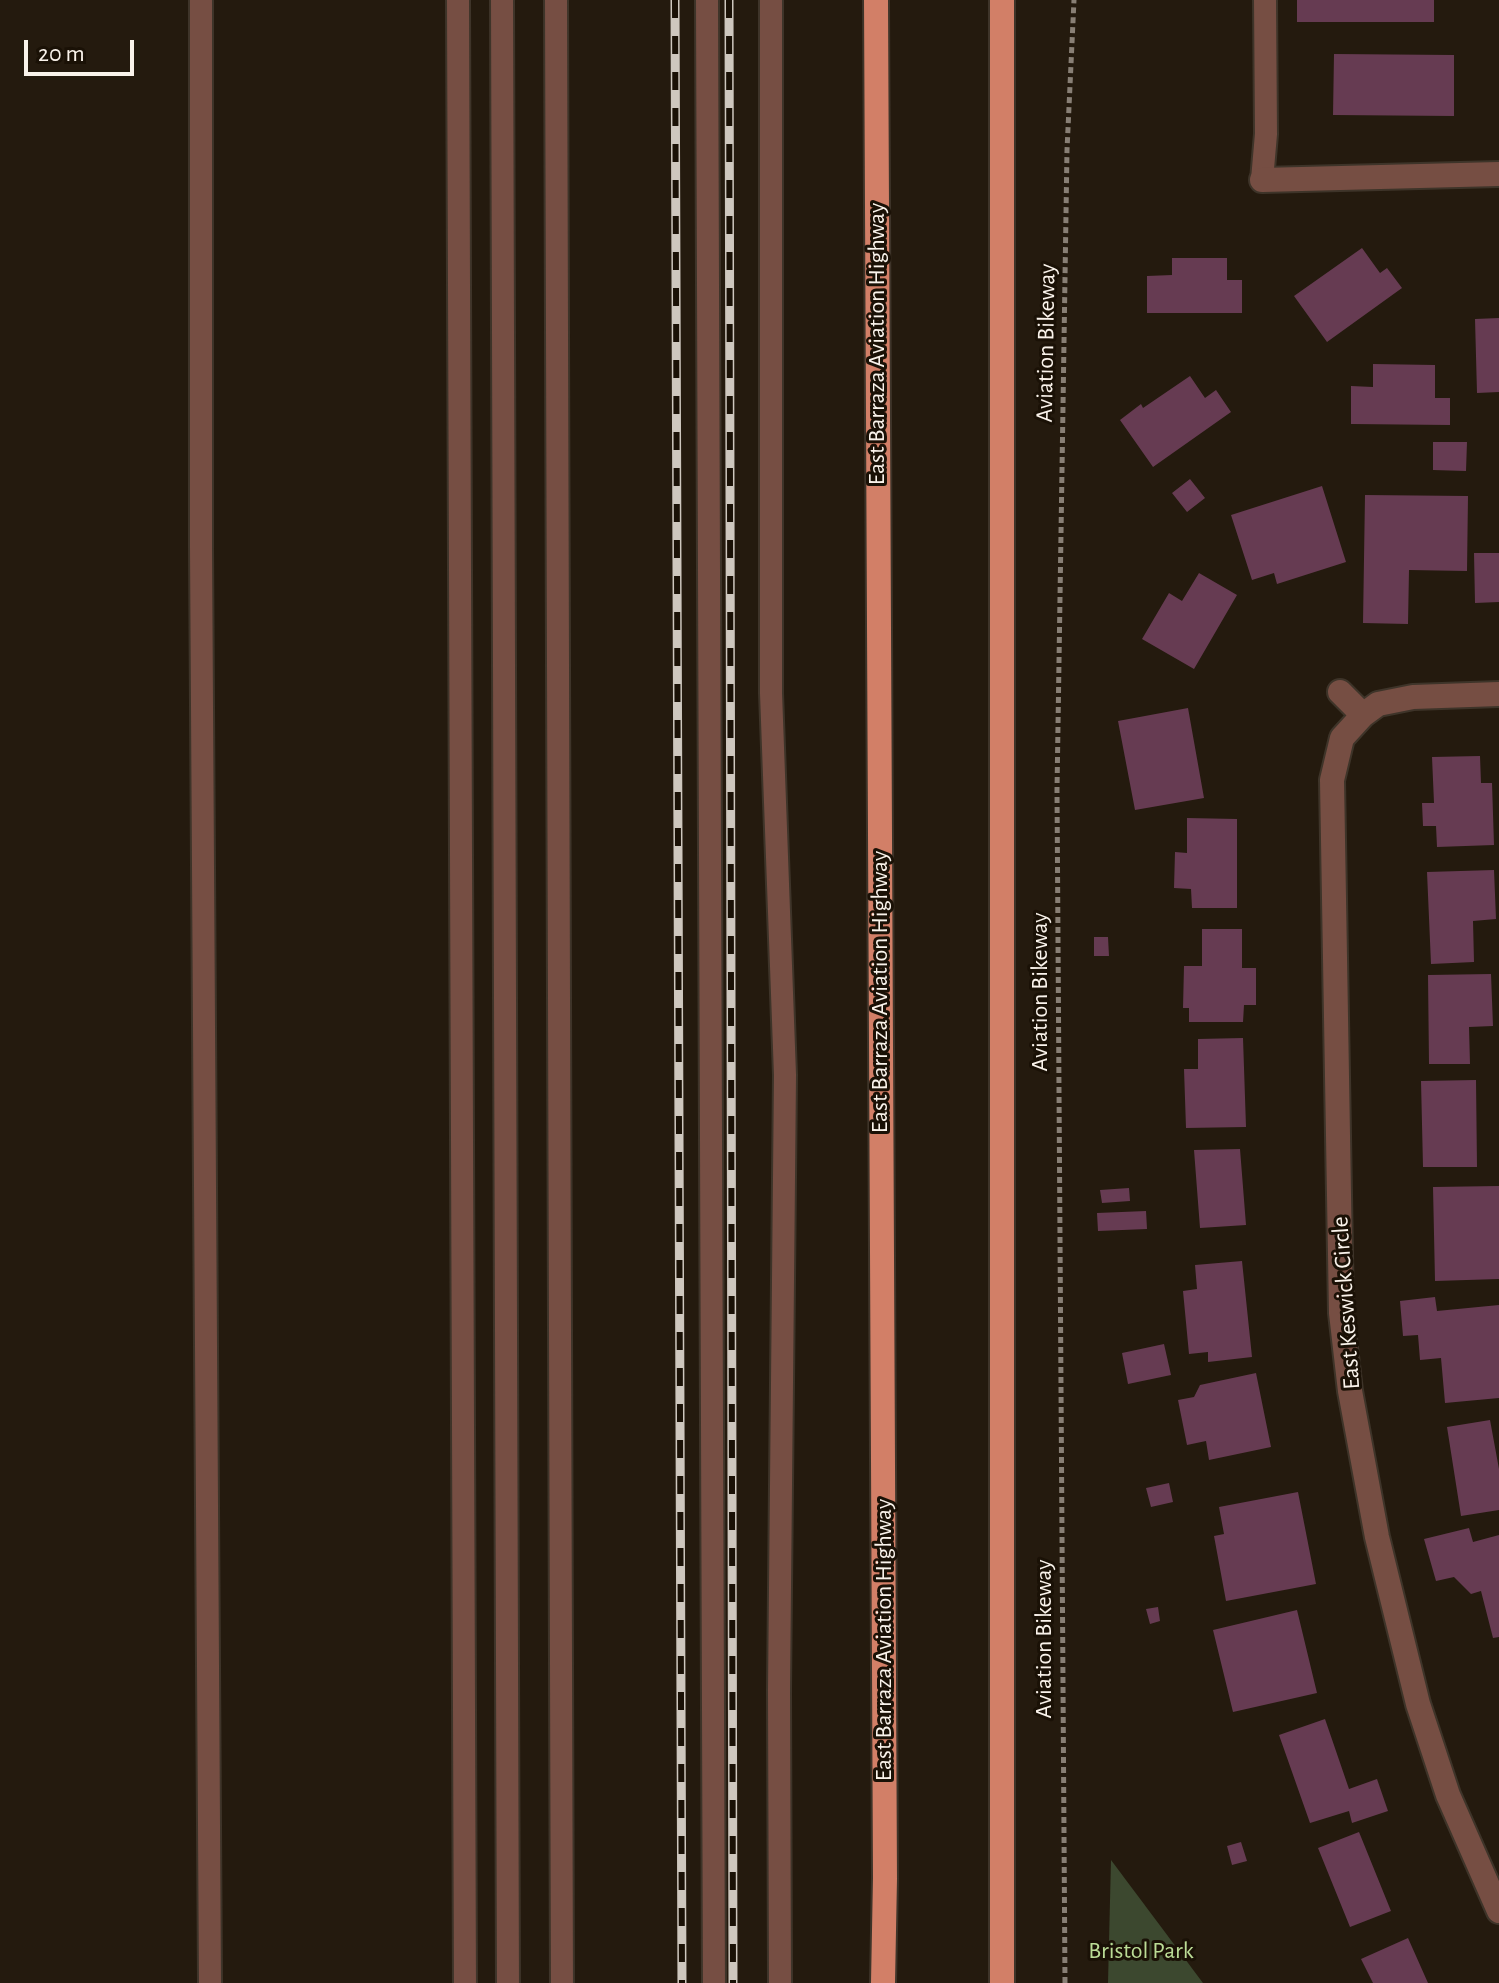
<!DOCTYPE html>
<html>
<head>
<meta charset="utf-8">
<style>
  body { margin:0 }
  #map { position:relative; width:1499px; height:1983px; overflow:hidden; background:#241a0e; font-family:"Alegreya Sans",sans-serif }
  canvas { display:block }
  .scale { position:absolute; left:24px; top:40px; width:110px; height:36px; box-sizing:border-box; border:4px solid #faf3eb; border-top:0; padding-left:10px; font-size:24px; line-height:28px; white-space:nowrap; color:#faf3eb; -webkit-text-stroke:6px #1a1106; paint-order:stroke }
</style>
</head>
<body>
<div id="map">
<canvas width="1499" height="1983"></canvas>
<div class="scale">20 m</div>
</div>
<script>
const c = document.querySelector('canvas').getContext('2d');
c.lineJoin = 'round';
function paint(path, color) { c.fillStyle = color; c.fill(path, 'evenodd'); }
const toPath = rows => new Path2D(rows.map(r => 'M' + r).join(''));
function stroke(path, color, width, dash) { c.strokeStyle = color; c.lineWidth = width; c.lineCap = dash ? 'butt' : 'round'; c.setLineDash(dash || []); c.stroke(path); }
function label(font, color, halo, rows, align = 'center') {
  c.font = font + ' "Alegreya Sans",sans-serif'; c.lineWidth = 6; c.setLineDash([]); c.textBaseline = 'middle'; c.strokeStyle = halo; c.fillStyle = color; for (const [text, x, y, turn = 0] of rows) {
    c.save(); c.translate(x, y); c.rotate((+turn || 0) * Math.PI / 180); c.textAlign = isNaN(turn) ? turn : align; if (halo) c.strokeText(text, 0, 0); c.fillText(text, 0, 0); c.restore();
  }
}
paint(toPath([
  [1111,1860,1203,1983,1108,1983]
]), '#3c482f');
paint(toPath([
  [1297,0,1434,0,1434,22,1297,22],
  [1334,54,1454,55,1454,116,1333,115],
  [1362,248,1380,273,1387,268,1402,288,1327,342,1294,296],
  [1172,258,1227,258,1227,280,1242,280,1242,313,1147,313,1147,276,1172,275],
  [1499,318,1499,392,1477,393,1475,319],
  [1373,364,1435,365,1435,398,1450,398,1450,425,1351,424,1351,386,1373,387],
  [1190,376,1205,398,1216,390,1231,412,1153,467,1120,420,1141,404,1143,408],
  [1433,442,1467,442,1466,471,1433,470],
  [1190,479,1205,498,1187,512,1172,493],
  [1322,486,1346,562,1277,584,1274,573,1252,580,1231,515],
  [1365,495,1468,496,1467,571,1409,570,1408,624,1363,623],
  [1474,553,1499,553,1499,602,1475,603],
  [1199,573,1237,595,1194,669,1142,639,1169,593,1182,601],
  [1188,708,1204,798,1135,810,1118,721],
  [1480,756,1481,783,1492,783,1494,845,1437,847,1436,826,1423,826,1422,803,1434,803,1432,757],
  [1187,818,1237,819,1237,908,1192,908,1191,889,1174,888,1175,852,1187,853],
  [1494,870,1496,919,1473,921,1474,962,1431,964,1427,872],
  [1202,929,1242,929,1242,968,1256,968,1256,1005,1244,1005,1243,1022,1189,1022,1189,1008,1183,1008,1184,966,1202,966],
  [1094,937,1108,937,1109,956,1094,956],
  [1491,974,1493,1026,1469,1027,1470,1064,1429,1064,1428,975],
  [1243,1038,1246,1127,1186,1128,1184,1069,1198,1069,1198,1039],
  [1476,1080,1477,1167,1423,1167,1421,1081],
  [1240,1149,1246,1225,1200,1228,1194,1150],
  [1499,1186,1499,1279,1435,1281,1433,1187],
  [1129,1188,1130,1201,1102,1203,1100,1190],
  [1146,1211,1147,1229,1098,1231,1097,1213],
  [1242,1261,1252,1357,1208,1362,1208,1352,1189,1354,1183,1291,1197,1289,1195,1265],
  [1435,1297,1437,1311,1499,1305,1499,1398,1445,1403,1441,1358,1420,1360,1418,1335,1403,1336,1400,1301],
  [1164,1344,1171,1375,1128,1384,1122,1353],
  [1256,1373,1271,1447,1209,1460,1206,1441,1187,1445,1178,1400,1194,1397,1200,1385],
  [1490,1420,1499,1469,1499,1510,1461,1516,1447,1427],
  [1169,1483,1173,1502,1151,1507,1146,1488],
  [1298,1492,1316,1584,1226,1601,1214,1536,1224,1534,1219,1507],
  [1469,1528,1473,1542,1499,1535,1499,1637,1493,1638,1481,1591,1471,1594,1454,1577,1436,1581,1424,1539],
  [1158,1607,1160,1621,1150,1624,1146,1609],
  [1297,1610,1317,1693,1233,1712,1213,1630],
  [1325,1719,1349,1789,1377,1779,1388,1811,1352,1823,1349,1811,1310,1823,1279,1735],
  [1359,1832,1391,1911,1350,1927,1318,1848],
  [1241,1842,1247,1861,1232,1865,1227,1846],
  [1408,1938,1428,1983,1373,1983,1361,1959]
]), '#663b52');
const lane = toPath([
  [201,0,201,547,210,1983],
  [458,0,465,1983],
  [502,0,508,1983],
  [556,0,562,1983],
  [707,0,714,1983],
  [771,0,771,693,785,1075,779,1690,780,1983],
  [1262,180,1266,134,1265,0]
]);
const street = toPath([
  [1262,180,1499,174],
  [1340,692,1363,715,1342,738,1332,780,1341,1313,1350,1391,1377,1537,1418,1704,1448,1795,1499,1911],
  [1363,715,1378,704,1413,697,1499,694]
]);
const primary = toPath([
  [876,0,885,1878,883,1983],
  [1002,0,1002,1983]
]);
stroke(lane, '#3e3429', 26);
stroke(street, '#3e3429', 28);
stroke(primary, '#3e3429', 28);
stroke(toPath([
  [1065,1983,1057,790,1067,150,1074,0]
]), '#887f75', 5, [6, 4]);
stroke(lane, '#764e43', 22);
stroke(street, '#764e43', 24);
stroke(primary, '#d27f67', 24);
const rail = toPath([
  [675,0,682,1983],
  [729,0,733,1983]
]);
stroke(rail, '#cec7be', 9);
stroke(rail, '#1a1106', 6, [18]);
label('24px', '#faf3eb', '#1a1106', [
  ["Aviation Bikeway",1046,343,-89],
  ["East Barraza Aviation Highway",877,344,-90],
  ["East Barraza Aviation Highway",880,992,-90],
  ["Aviation Bikeway",1040,992,-90],
  ["East Keswick Circle",1346,1303,-94],
  ["Aviation Bikeway",1044,1639,-90],
  ["East Barraza Aviation Highway",884,1640,-90]
]);
label('24px', '#bbdc96', '#1a1106', [
  ["Bristol Park",1141,1951]
]);
</script>
</body>
</html>
